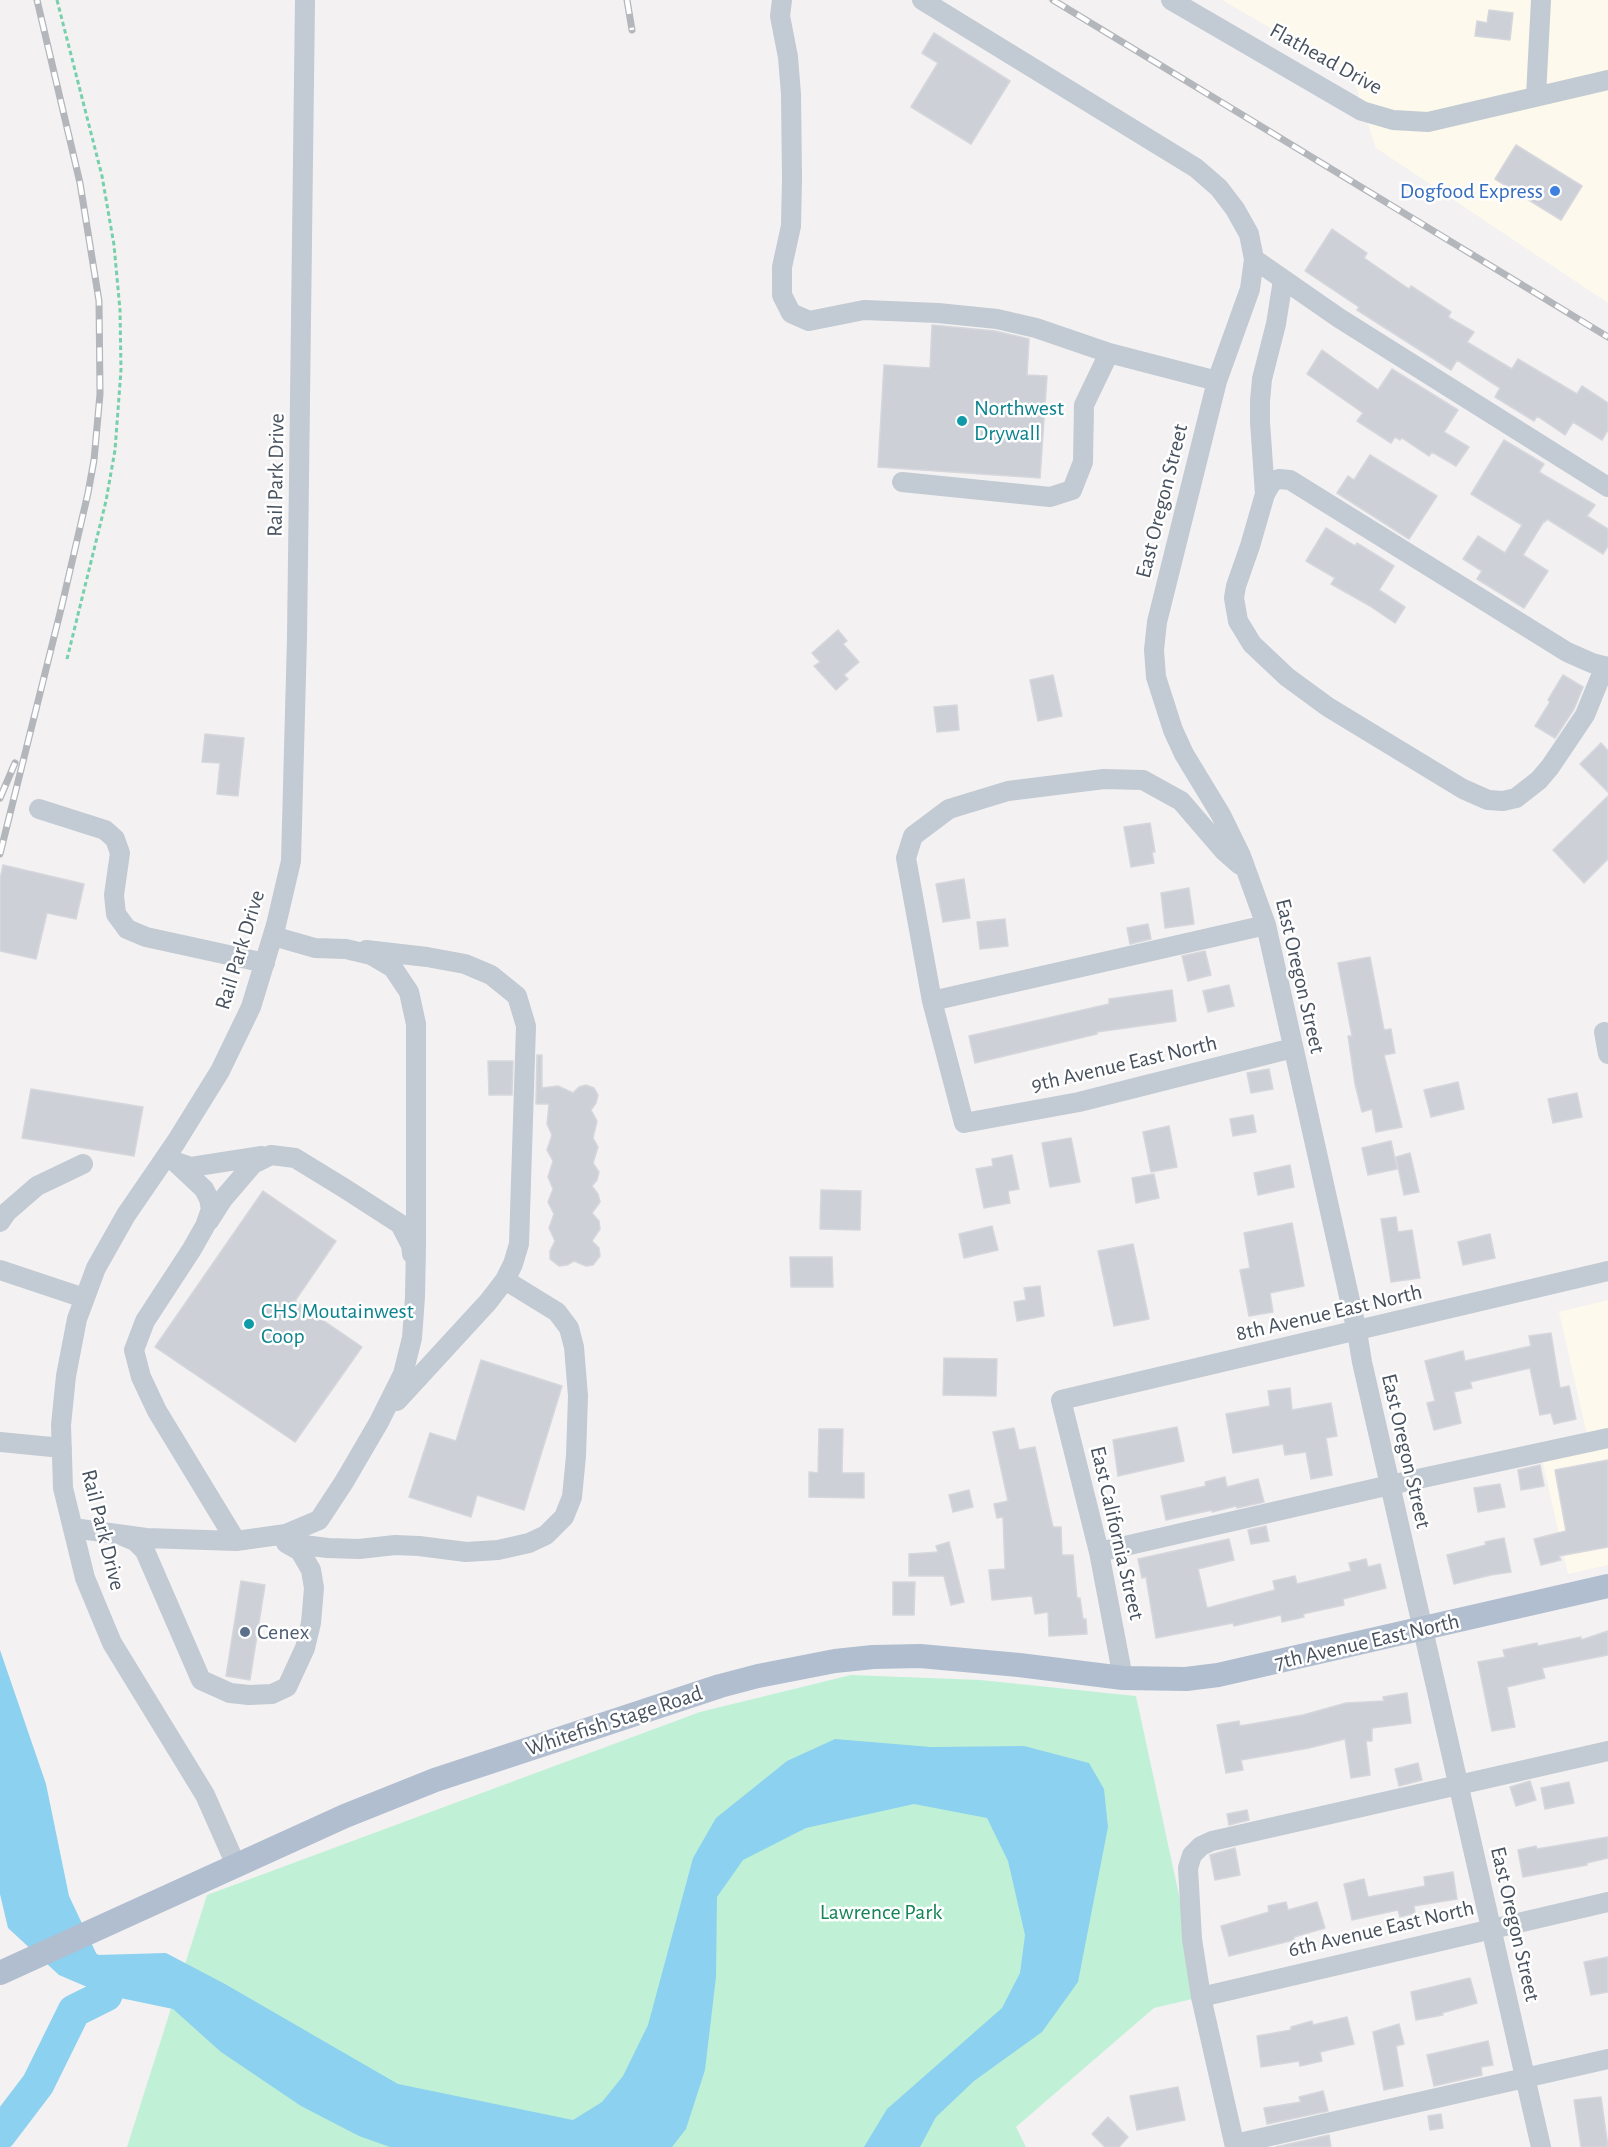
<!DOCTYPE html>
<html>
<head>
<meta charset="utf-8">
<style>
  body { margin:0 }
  canvas { display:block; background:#f3f1f1 }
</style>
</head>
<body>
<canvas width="1608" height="2147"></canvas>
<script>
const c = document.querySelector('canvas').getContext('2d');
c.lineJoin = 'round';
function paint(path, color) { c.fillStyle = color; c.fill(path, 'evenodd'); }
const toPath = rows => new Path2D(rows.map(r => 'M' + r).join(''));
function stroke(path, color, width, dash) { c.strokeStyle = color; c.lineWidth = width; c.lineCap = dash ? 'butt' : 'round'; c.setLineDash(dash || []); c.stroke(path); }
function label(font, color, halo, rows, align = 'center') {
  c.font = font + ' "Alegreya Sans",sans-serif'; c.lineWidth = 5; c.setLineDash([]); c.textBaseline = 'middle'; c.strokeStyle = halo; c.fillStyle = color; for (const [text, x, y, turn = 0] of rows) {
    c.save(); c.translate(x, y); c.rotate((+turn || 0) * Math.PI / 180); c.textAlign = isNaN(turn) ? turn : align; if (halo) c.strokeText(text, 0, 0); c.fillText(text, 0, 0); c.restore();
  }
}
paint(toPath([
  [1222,0,1608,0,1608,303,1376,148,1352,75],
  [1608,1300,1608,1430,1587,1435,1559,1312],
  [1608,1444,1608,1565,1568,1574,1542,1459]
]), '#fdf9ec');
paint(toPath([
  [851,1675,980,1680,1136,1696,1201,1997,1154,2008,1016,2127,1026,2147,127,2147,207,1895,700,1712]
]), '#c0f1d7');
paint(toPath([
  [0,1650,46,1784,69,1896,97,1955,166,1953,225,1984,398,2084,573,2120,602,2102,623,2076,648,2025,693,1858,716,1818,787,1761,835,1739,931,1747,1024,1746,1089,1763,1104,1789,1108,1827,1078,1982,1042,2032,974,2081,936,2117,920,2147,864,2147,887,2109,1002,2008,1020,1973,1025,1935,1008,1861,987,1818,914,1804,806,1828,743,1860,717,1897,716,1977,705,2070,686,2129,672,2147,390,2147,359,2136,301,2106,221,2052,173,2009,106,1995,59,1975,8,1928,0,1894]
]), '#8cd1ef');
stroke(toPath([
  [0,2134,38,2084,74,2011,106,1995,110,1979,86,1967]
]), '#8cd1ef', 33);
const building = toPath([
  [1489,10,1513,13,1510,40,1475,36,1477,21,1487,23,1489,10],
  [934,33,1010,81,971,144,911,107,938,63,922,53,934,33],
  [1516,145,1582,186,1561,220,1495,179,1516,145],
  [1332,229,1367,253,1364,258,1409,289,1411,286,1451,312,1448,317,1474,332,1467,342,1512,369,1518,359,1577,394,1582,386,1608,403,1608,430,1602,440,1573,422,1565,435,1537,416,1534,421,1495,397,1500,388,1457,360,1451,370,1357,310,1359,307,1305,271,1332,229],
  [932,325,995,331,1029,339,1027,375,1047,376,1040,478,878,467,884,365,930,368,932,325],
  [1322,350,1378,390,1392,369,1458,410,1444,432,1469,447,1456,466,1432,452,1429,456,1402,438,1400,440,1395,437,1391,443,1357,421,1363,413,1307,374,1322,350],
  [1504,440,1544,464,1539,472,1595,505,1587,516,1608,529,1608,546,1603,554,1547,519,1545,522,1544,521,1523,555,1548,571,1524,608,1477,579,1482,571,1463,559,1478,536,1505,553,1522,525,1471,494,1504,440],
  [1370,455,1437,496,1409,539,1337,493,1348,476,1354,480,1370,455],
  [1326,528,1355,546,1357,543,1394,566,1379,590,1405,607,1395,623,1370,606,1331,584,1335,578,1306,561,1326,528],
  [838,630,847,641,843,644,859,662,844,675,848,679,836,690,814,666,820,662,812,653,838,630],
  [1053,675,1062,716,1038,721,1030,680,1053,675],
  [1563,675,1583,687,1574,709,1555,738,1535,726,1550,702,1548,700,1563,675],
  [957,705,959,730,937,732,934,707,957,705],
  [205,734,244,738,238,796,217,794,220,763,202,762,205,734],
  [1601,743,1608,751,1608,792,1580,764,1601,743],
  [1608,796,1608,859,1584,883,1553,850,1608,796],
  [1150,823,1155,852,1152,852,1154,863,1131,867,1124,827,1150,823],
  [3,865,84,884,76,919,47,913,36,959,0,951,0,880,3,865],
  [964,879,970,918,943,922,936,884,964,879],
  [1189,888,1194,924,1165,928,1161,893,1189,888],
  [1005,919,1008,946,980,949,977,922,1005,919],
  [1148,924,1151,939,1130,944,1127,928,1148,924],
  [1205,951,1211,975,1188,981,1182,956,1205,951],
  [1370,957,1384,1030,1391,1029,1395,1053,1384,1055,1402,1127,1376,1132,1372,1109,1362,1112,1355,1084,1348,1036,1352,1036,1338,963,1370,957],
  [1229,985,1234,1006,1208,1012,1203,991,1229,985],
  [1172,990,1176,1021,1097,1032,1097,1034,975,1063,969,1036,1109,1004,1109,999,1172,990],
  [537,1055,542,1055,542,1088,558,1086,573,1093,579,1087,586,1085,594,1088,598,1095,596,1103,591,1110,597,1121,593,1138,598,1147,593,1163,599,1172,597,1180,592,1186,598,1194,600,1202,592,1213,599,1221,600,1229,592,1241,599,1248,600,1256,593,1265,586,1266,574,1261,567,1265,559,1266,550,1259,550,1251,555,1241,549,1228,554,1214,548,1202,553,1189,548,1177,553,1161,547,1150,552,1135,547,1124,549,1104,536,1104,537,1055],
  [488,1061,513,1061,512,1095,489,1095,488,1061],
  [1269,1069,1273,1089,1251,1093,1247,1073,1269,1069],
  [1458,1082,1464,1109,1431,1117,1424,1090,1458,1082],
  [31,1089,143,1107,134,1156,22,1138,31,1089],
  [1577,1093,1582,1117,1553,1123,1548,1099,1577,1093],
  [1253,1115,1256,1132,1233,1136,1230,1119,1253,1115],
  [1169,1126,1177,1167,1151,1172,1143,1132,1169,1126],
  [1071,1138,1080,1182,1050,1187,1042,1143,1071,1138],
  [1391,1141,1397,1169,1368,1175,1362,1148,1391,1141],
  [1410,1153,1419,1192,1404,1195,1396,1157,1410,1153],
  [1012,1155,1019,1189,1008,1191,1010,1203,984,1208,976,1169,993,1166,992,1159,1012,1155],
  [1290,1165,1294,1187,1258,1195,1254,1173,1290,1165],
  [1154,1174,1159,1198,1136,1203,1132,1178,1154,1174],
  [821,1190,861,1191,860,1230,820,1229,821,1190],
  [263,1191,336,1241,295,1301,362,1347,295,1442,155,1347,263,1191],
  [1396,1217,1398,1232,1412,1230,1420,1278,1391,1282,1381,1219,1396,1217],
  [1292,1223,1304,1286,1270,1293,1273,1312,1249,1316,1240,1270,1250,1268,1244,1233,1292,1223],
  [992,1226,998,1250,964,1258,959,1234,992,1226],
  [1490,1234,1495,1258,1463,1265,1458,1242,1490,1234],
  [1133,1244,1149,1319,1114,1326,1098,1251,1133,1244],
  [790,1257,832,1257,833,1287,791,1287,790,1257],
  [1040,1286,1044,1316,1017,1321,1014,1302,1026,1300,1024,1288,1040,1286],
  [1551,1333,1560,1388,1569,1386,1576,1419,1554,1424,1551,1413,1540,1415,1530,1368,1470,1382,1472,1388,1454,1392,1461,1423,1434,1430,1427,1403,1435,1401,1425,1361,1463,1351,1465,1361,1531,1346,1529,1336,1551,1333],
  [944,1358,997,1359,996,1396,943,1395,944,1358],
  [481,1360,562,1386,524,1510,477,1495,471,1517,409,1497,430,1433,456,1441,481,1360],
  [1290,1388,1292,1410,1331,1403,1337,1436,1326,1438,1332,1475,1311,1479,1306,1452,1285,1455,1283,1444,1233,1453,1226,1414,1270,1406,1268,1391,1290,1388],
  [1177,1427,1184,1461,1118,1476,1113,1440,1177,1427],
  [1014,1428,1019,1450,1035,1447,1053,1527,1061,1527,1062,1555,1073,1555,1077,1598,1080,1598,1083,1619,1086,1619,1087,1634,1049,1636,1048,1612,1035,1614,1032,1596,992,1600,989,1570,1005,1569,1003,1517,997,1518,994,1504,1008,1501,993,1432,1014,1428],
  [819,1429,843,1429,842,1473,864,1473,864,1498,809,1497,809,1472,818,1473,819,1429],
  [1608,1460,1608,1547,1559,1556,1561,1560,1541,1565,1534,1539,1566,1531,1555,1470,1608,1460],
  [1540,1465,1544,1486,1521,1490,1518,1470,1540,1465],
  [1225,1477,1227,1487,1258,1479,1264,1502,1237,1508,1236,1506,1212,1512,1212,1510,1166,1520,1161,1496,1206,1486,1205,1482,1225,1477],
  [1500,1484,1505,1507,1478,1512,1474,1488,1500,1484],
  [969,1490,973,1507,953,1512,949,1495,969,1490],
  [1266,1526,1269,1541,1251,1544,1248,1530,1266,1526],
  [1504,1538,1511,1572,1491,1575,1454,1584,1447,1555,1486,1545,1485,1542,1504,1538],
  [1229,1539,1234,1560,1198,1569,1207,1608,1275,1590,1273,1581,1295,1576,1297,1584,1351,1571,1349,1563,1366,1559,1368,1567,1380,1564,1386,1588,1343,1599,1344,1605,1303,1614,1304,1617,1282,1622,1281,1615,1234,1626,1233,1623,1156,1638,1146,1577,1142,1578,1138,1559,1229,1539],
  [949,1542,964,1602,951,1605,944,1576,909,1576,909,1554,938,1552,936,1546,949,1542],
  [241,1581,265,1585,250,1680,226,1676,241,1581],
  [893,1582,915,1582,914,1615,893,1615,893,1582],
  [1608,1631,1608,1655,1542,1668,1545,1678,1507,1687,1515,1727,1492,1731,1478,1662,1505,1657,1503,1650,1537,1643,1538,1646,1581,1637,1581,1640,1608,1631],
  [1407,1693,1411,1723,1372,1728,1372,1741,1366,1741,1370,1775,1351,1778,1345,1739,1309,1748,1241,1760,1243,1770,1226,1773,1217,1725,1239,1721,1240,1726,1303,1715,1346,1703,1384,1701,1383,1697,1407,1693],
  [1418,1763,1422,1780,1399,1786,1395,1769,1418,1763],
  [1530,1781,1536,1800,1516,1806,1510,1787,1530,1781],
  [1569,1782,1574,1803,1545,1809,1541,1788,1569,1782],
  [1247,1810,1249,1820,1229,1825,1227,1814,1247,1810],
  [1608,1837,1608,1858,1587,1863,1587,1865,1523,1877,1518,1850,1536,1846,1537,1849,1608,1837],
  [1235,1848,1240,1875,1215,1880,1210,1855,1235,1848],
  [1453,1872,1457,1899,1414,1906,1415,1913,1400,1917,1398,1910,1352,1920,1344,1884,1364,1879,1368,1897,1425,1886,1424,1877,1453,1872],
  [1286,1902,1288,1910,1317,1902,1325,1928,1294,1937,1294,1940,1229,1956,1221,1926,1269,1912,1268,1906,1286,1902],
  [1608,1957,1608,1992,1591,1995,1584,1962,1608,1957],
  [1470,1978,1477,2003,1442,2013,1443,2015,1416,2020,1411,1992,1470,1978],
  [1347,2017,1354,2044,1320,2052,1322,2061,1300,2066,1299,2061,1261,2067,1257,2036,1291,2030,1291,2027,1312,2021,1313,2025,1347,2017],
  [1399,2024,1404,2044,1396,2046,1403,2086,1384,2090,1373,2032,1399,2024],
  [1488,2041,1493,2065,1481,2067,1482,2075,1434,2086,1427,2055,1488,2041],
  [1178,2087,1185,2120,1137,2130,1130,2096,1178,2087],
  [1323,2091,1328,2111,1267,2124,1264,2108,1301,2102,1299,2097,1323,2091],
  [1601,2097,1608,2147,1581,2147,1574,2100,1601,2097],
  [1441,2114,1443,2128,1430,2130,1428,2116,1441,2114],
  [1108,2117,1128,2137,1119,2147,1105,2147,1092,2134,1108,2117],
  [1329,2135,1331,2147,1276,2147,1329,2135]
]);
paint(building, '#cdd0d6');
stroke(building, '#d5d7dd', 1.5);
stroke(toPath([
  [57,0,102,176,114,245,120,310,121,370,115,450,106,501,67,659]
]), '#77d0ac', 3, [4.5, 3]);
stroke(toPath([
  [782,0,780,16,788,57,791,94,792,178,791,226,782,267,782,295,791,313,809,321,864,310,938,313,997,319,1036,328,1109,353,1217,381],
  [922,0,1196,168,1219,188,1235,209,1249,234,1254,259,1250,289,1217,381,1157,622,1154,650,1156,677,1173,730,1184,754,1221,815,1241,856,1266,925,1357,1332,1362,1362,1541,2147],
  [1171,0,1362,111,1393,120,1428,122,1608,80],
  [1536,96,1541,0],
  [1254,259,1339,318,1608,487],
  [1283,280,1276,324,1262,379,1260,401,1260,422,1265,494,1250,546,1236,586,1234,598,1238,621,1252,644,1287,677,1328,707,1463,789,1488,800,1503,801,1516,798,1539,780,1550,767,1585,715,1605,666],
  [902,482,1050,497,1072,490,1083,462,1084,405,1109,353],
  [1265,494,1272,482,1279,479,1290,480,1567,652,1592,663,1608,667],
  [39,809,105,830,115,839,120,853,114,895,116,914,127,929,146,937,265,963],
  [1240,865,1224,851,1181,801,1143,780,1104,779,1008,791,949,809,913,836,906,858,932,1001,964,1123,1079,1102,1293,1048],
  [366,950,427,957,465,964,491,975,517,996,526,1026,519,1244,513,1264,505,1280,488,1302,397,1401],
  [932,1001,1266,925],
  [1604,1032,1608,1054],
  [173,1161,191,1167,262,1156],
  [174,1161,204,1189,209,1199,211,1209,205,1226,192,1249,145,1321,134,1350,141,1377,157,1411,236,1541],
  [209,1221,223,1199,253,1164,271,1155,295,1158,344,1188,400,1224,411,1245,412,1254],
  [0,1222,7,1212,37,1186,83,1164],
  [0,1270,84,1298],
  [0,1442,62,1448],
  [73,1528,146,1538,236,1541,286,1534,319,1520,344,1482,379,1422,403,1374,412,1338,415,1297,416,1245,416,1024,409,992,393,968,371,955,346,949,315,948,273,936],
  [123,1536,135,1541,145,1551,201,1680,230,1693,249,1695,272,1694,287,1687,305,1648,311,1623,314,1588,311,1570,300,1551,286,1543],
  [287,1543,328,1548,359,1549,395,1545,419,1546,466,1552,498,1550,529,1543,546,1535,564,1517,572,1497,576,1456,578,1396,574,1347,569,1328,557,1312,505,1280],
  [1099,1552,1390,1485,1608,1438],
  [1123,1678,1099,1552,1061,1400,1608,1271],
  [236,1865,205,1795,112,1643,85,1578,63,1488,61,1425,66,1376,77,1319,96,1268,126,1215,176,1142,220,1071,251,1007,276,925,291,861,297,638,305,0],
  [1201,1997,1608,1902],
  [1235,2144,1608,2059],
  [1235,2147,1201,1997,1192,1939,1188,1868,1192,1855,1201,1846,1212,1841,1608,1751]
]), '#c2cad3', 20);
stroke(toPath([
  [0,1973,345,1816,435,1780,720,1686,758,1676,835,1661,873,1657,920,1656,1019,1665,1123,1678,1186,1679,1218,1675,1608,1586]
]), '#b1bed0', 24);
const rail = toPath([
  [627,0,632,30],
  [1053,0,1608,337],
  [0,798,15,763],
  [0,854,62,605,88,493,94,460,100,394,99,301,80,183,37,0]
]);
stroke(rail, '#b3b6bb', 7);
stroke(rail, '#fff', 4.5, [14]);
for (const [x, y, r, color] of [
  [1555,191,6,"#3f7fe0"],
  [962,421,6,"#0f9aa8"],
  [249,1324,6,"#0f9aa8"],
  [245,1632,6,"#5c6f8a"]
]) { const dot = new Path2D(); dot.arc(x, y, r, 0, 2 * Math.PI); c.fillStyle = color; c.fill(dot); stroke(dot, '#fff', 2); }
label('22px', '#48525f', '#fff', [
  ["Flathead Drive",1326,59,29],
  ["Rail Park Drive",276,475,-89],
  ["East Oregon Street",1162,501,-76],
  ["Rail Park Drive",240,950,-73],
  ["East Oregon Street",1300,976,77],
  ["9th Avenue East North",1124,1064,-13],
  ["8th Avenue East North",1329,1313,-13],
  ["East Oregon Street",1406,1451,77],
  ["Rail Park Drive",103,1530,76],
  ["East California Street",1117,1533,77],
  ["7th Avenue East North",1367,1642,-13],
  ["Whitefish Stage Road",614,1721,-18],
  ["East Oregon Street",1515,1924,77],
  ["6th Avenue East North",1381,1929,-13]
]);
label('22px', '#366cbe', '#fff', [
  ["Dogfood Express",1543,191]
], 'right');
label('22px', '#0d838f', '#fff', [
  ["Northwest",974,408],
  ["Drywall",974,433],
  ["CHS Moutainwest",261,1311],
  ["Coop",261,1336]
], 'left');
label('22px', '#4e5e75', '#fff', [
  ["Cenex",257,1632]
], 'left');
label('22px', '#158457', '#fff', [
  ["Lawrence Park",881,1912]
]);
</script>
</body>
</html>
